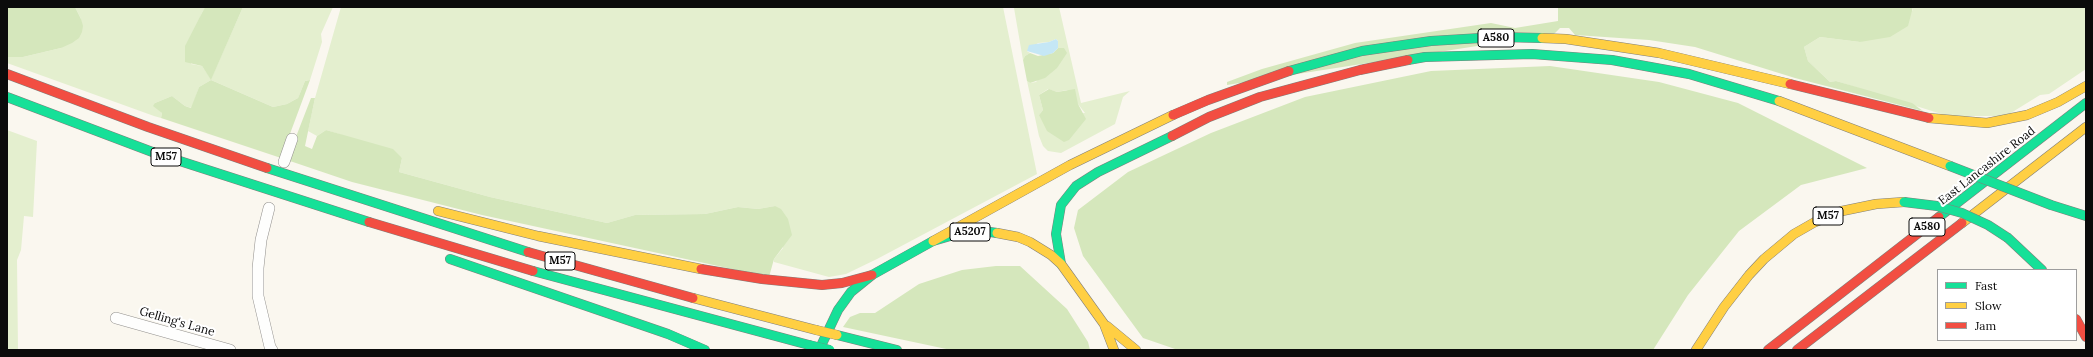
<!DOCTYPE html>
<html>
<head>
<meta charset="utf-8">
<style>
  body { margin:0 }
  #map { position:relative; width:2093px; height:357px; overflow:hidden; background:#faf7ef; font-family:Lora,serif }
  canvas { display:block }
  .frame { position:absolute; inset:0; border:8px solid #0b0b0b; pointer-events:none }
  .legend { position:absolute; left:1937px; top:269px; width:140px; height:72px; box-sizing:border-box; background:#fff; border:1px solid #9d9d9d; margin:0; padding:5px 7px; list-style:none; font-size:12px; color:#0b0b0b }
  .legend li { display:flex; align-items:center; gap:8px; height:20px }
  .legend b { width:20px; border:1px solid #9d9d9d }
</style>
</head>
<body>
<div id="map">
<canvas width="2093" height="357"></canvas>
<div class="frame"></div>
<ul class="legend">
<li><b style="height:5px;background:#16e098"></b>Fast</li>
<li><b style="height:5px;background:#ffcf43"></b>Slow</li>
<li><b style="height:5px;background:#f24e42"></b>Jam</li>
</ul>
</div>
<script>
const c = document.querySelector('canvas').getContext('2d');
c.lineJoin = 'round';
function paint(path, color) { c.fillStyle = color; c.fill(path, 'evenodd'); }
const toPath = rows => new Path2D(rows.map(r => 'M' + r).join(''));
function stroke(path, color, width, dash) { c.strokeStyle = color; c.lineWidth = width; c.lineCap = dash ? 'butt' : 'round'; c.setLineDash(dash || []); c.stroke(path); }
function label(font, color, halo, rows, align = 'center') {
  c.font = font + ' Lora,serif'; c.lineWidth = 4; c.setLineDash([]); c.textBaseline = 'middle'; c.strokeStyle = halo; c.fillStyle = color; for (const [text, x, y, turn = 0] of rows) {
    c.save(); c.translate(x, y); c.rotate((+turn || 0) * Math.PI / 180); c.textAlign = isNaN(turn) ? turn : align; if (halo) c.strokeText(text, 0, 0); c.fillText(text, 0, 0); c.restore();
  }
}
paint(toPath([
  [75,7,205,7,201,15,191,64,202,66,211,79,243,7,333,7,321,34,322,42,310,80,305,81,298,98,287,104,273,107,211,80,199,87,192,108,185,106,172,96,155,103,162,113,161,118,154,116,7,63,7,57,23,57,61,48,81,19],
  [341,7,1003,7,1037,174,877,259,846,274,829,277,774,262,774,259,783,248,775,206,758,209,738,207,705,214,635,215,607,223,490,197,399,172,402,158,342,135,326,130,317,136,308,131,315,98],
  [1020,7,1059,7,1081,103,1130,91,1123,97,1115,124,1061,153,1048,151,1043,146,1039,136,1027,81,1030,83,1036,82,1064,48,1058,48,1058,41,1056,39,1049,42,1038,43,1027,51,1030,53,1025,56,1023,60,1014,8],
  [1048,89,1057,92,1067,90,1085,113,1039,115,1043,110,1039,95],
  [1913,7,2086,7,2086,69,2049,94,2040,95,2006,116,1948,116,1836,81,1830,82,1808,61,1804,47,1820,37,1860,42,1913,10],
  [7,130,37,141,33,217,24,216,21,250,17,260,18,350,7,350]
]), '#e4efcf');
paint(toPath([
  [7,7,75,7,81,19,83,26,82,32,79,38,72,43,61,48,23,57,7,57],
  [205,7,243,7,211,80,273,107,287,104,298,98,305,81,310,80,281,158,161,118,162,113,153,106,155,103,172,96,185,106,191,108,199,87,211,80,202,66,185,62,185,46],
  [1558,7,1913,7,1908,26,1890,37,1860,42,1820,37,1804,47,1808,61,1830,82,1836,81,1912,103,1923,111,1795,78,1695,47,1649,40,1575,35,1569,28,1560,28,1554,34,1227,85,1227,82,1262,69,1355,43,1491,23,1515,28,1558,21],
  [1058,48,1064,48,1067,53,1057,68,1045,78,1030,83,1027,81,1023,60,1025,56,1030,53,1038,56,1053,53],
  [1550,66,1659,82,1738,103,1867,168,1801,185,1739,231,1688,295,1653,350,1178,350,1143,338,1083,256,1074,228,1078,210,1128,172,1211,133,1305,97,1431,71],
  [1049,89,1057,92,1075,89,1078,104,1086,119,1069,140,1064,142,1047,131,1039,115,1043,110,1039,95],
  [311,98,315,98,305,146,312,149,317,136,326,130,393,149,402,158,399,172,490,197,607,223,635,215,705,214,738,207,758,209,775,206,781,209,788,219,792,235,774,259,769,277,482,215,352,182,287,160],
  [996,266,1020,266,1067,309,1088,342,1090,350,951,350,843,327,850,317,860,313,875,313,919,284,962,270]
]), '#d5e7bc');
paint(toPath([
  [1056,39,1058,41,1058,48,1053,53,1044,56,1027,51,1029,45,1049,42]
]), '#c5e7f5');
const street = toPath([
  [284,162,292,139],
  [269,208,261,240,258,268,258,296,270,347,272,350],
  [116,318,230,350]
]);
const fast = toPath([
  [1408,60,1425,57,1532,54,1612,60,1689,74,1779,101],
  [1289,71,1362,51,1431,41,1497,37,1542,38],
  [7,97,155,153,369,222],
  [267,168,528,252],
  [2051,205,2086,216],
  [1939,217,2086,103],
  [2008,238,2042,270],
  [450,259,668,334,705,350],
  [1061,264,1056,234,1061,205,1076,186,1098,172,1172,136],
  [533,271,809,345],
  [837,335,897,350],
  [820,348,838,310,851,292,872,275,933,241,964,232,983,231,997,233]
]);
const slow = toPath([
  [1542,38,1566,39,1659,53,1790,84],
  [1779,101,1950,166],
  [1929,118,1987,123,2027,115,2058,102,2086,86],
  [438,211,538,236,701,269],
  [1962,223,2086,127],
  [997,233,1018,237,1030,242,1051,255,1061,264,1104,324,1114,350],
  [933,241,1070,165,1173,115],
  [693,298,816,330],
  [1107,326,1136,350],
  [1696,350,1724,307,1749,275,1764,259,1794,234,1815,222,1842,211,1876,204,1904,202]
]);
const jam = toPath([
  [7,74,148,127,267,168],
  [1790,84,1929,118],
  [1173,115,1208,100,1289,71],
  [1172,136,1209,117,1260,97,1360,70,1408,60],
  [369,222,533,271],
  [528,252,693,298],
  [701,269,762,279,822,285,842,283,872,275],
  [2076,319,2086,337],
  [1768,350,1939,217],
  [1797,350,1962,223]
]);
stroke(street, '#93918e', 12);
stroke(fast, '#807f7b', 10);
stroke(slow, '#807f7b', 10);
stroke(jam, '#807f7b', 10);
stroke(street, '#fefefd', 11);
stroke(fast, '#16e098', 9);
stroke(slow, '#ffcf43', 9);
stroke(jam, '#f24e42', 9);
const fastBridge = toPath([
  [1950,166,2051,205],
  [1904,202,1937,206,1962,213,1988,225,2008,238],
  [809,345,830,350]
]);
const slowBridge = toPath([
  [816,330,837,335]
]);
stroke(fastBridge, '#807f7b', 10, []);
stroke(slowBridge, '#807f7b', 10, []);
stroke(fastBridge, '#16e098', 9);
stroke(slowBridge, '#ffcf43', 9);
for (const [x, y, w] of [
  [1496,38,36],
  [166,157,30],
  [1828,216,30],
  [1927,227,36],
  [970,232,40],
  [560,261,30]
]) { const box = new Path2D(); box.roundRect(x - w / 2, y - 9, w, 18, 3); c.fillStyle = '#fff'; c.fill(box); stroke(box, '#0b0b0b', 1); }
label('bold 11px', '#0b0b0b', null, [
  ["A580",1496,38],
  ["M57",166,157],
  ["M57",1828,216],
  ["A580",1927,227],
  ["A5207",970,232],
  ["M57",560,261]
]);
label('12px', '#0b0b0b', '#fff', [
  ["East Lancashire Road",1987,166,-38],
  ["Gelling's Lane",177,322,16]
]);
</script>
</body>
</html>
